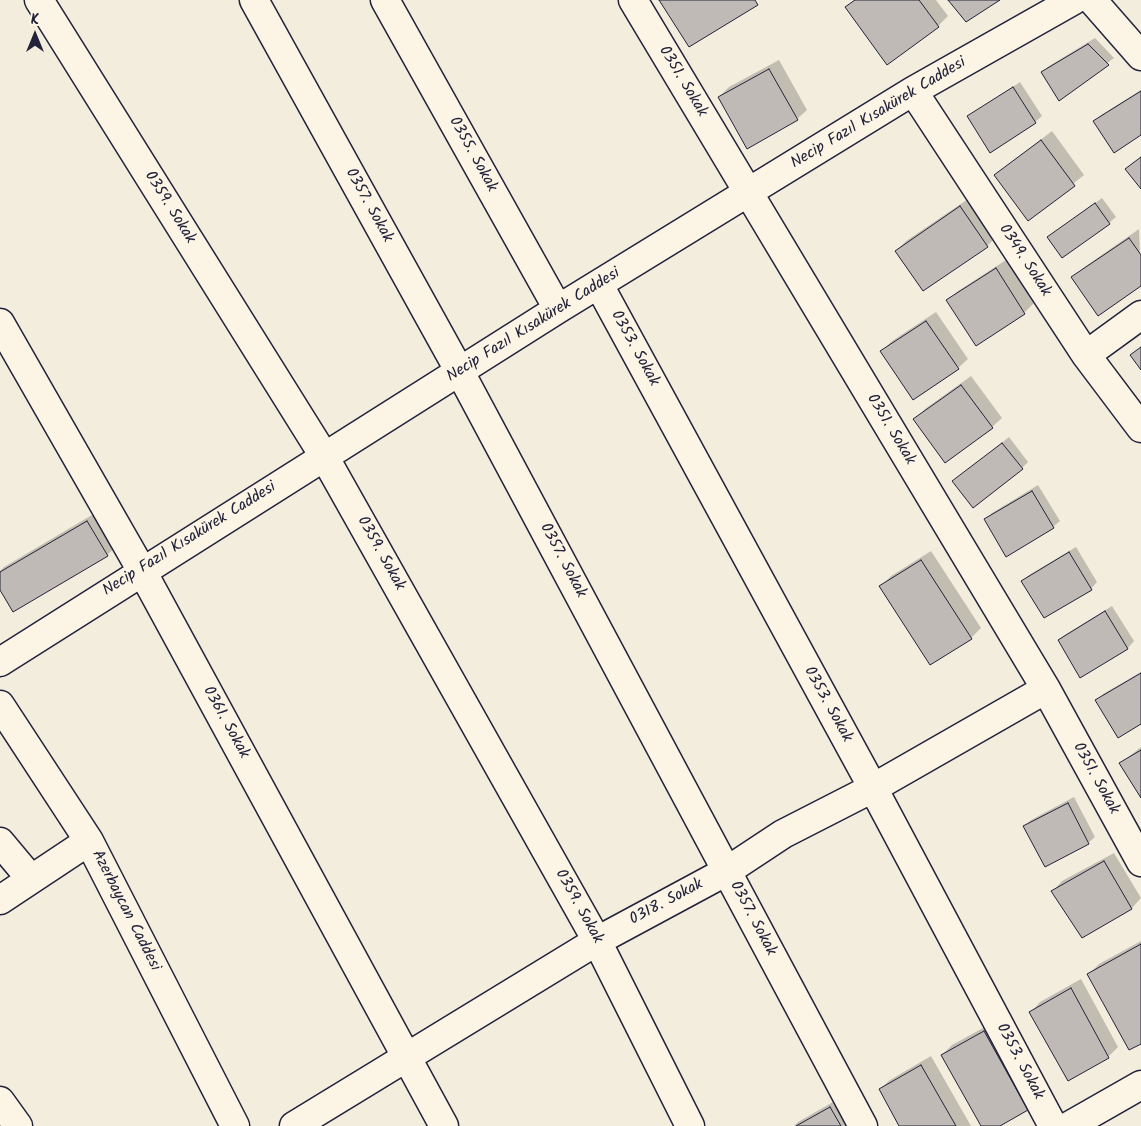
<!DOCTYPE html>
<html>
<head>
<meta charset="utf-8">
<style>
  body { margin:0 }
  #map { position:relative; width:1141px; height:1126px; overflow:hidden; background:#f3edde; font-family:Kalam,sans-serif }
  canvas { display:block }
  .north { position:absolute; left:10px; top:10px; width:50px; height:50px; -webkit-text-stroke:4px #fcf5e5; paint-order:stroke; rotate:0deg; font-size:14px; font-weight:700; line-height:20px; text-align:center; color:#22223b }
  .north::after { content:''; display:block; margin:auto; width:18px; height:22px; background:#22223b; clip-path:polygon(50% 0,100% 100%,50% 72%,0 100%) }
</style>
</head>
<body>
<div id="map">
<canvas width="1141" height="1126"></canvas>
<div class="north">K</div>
</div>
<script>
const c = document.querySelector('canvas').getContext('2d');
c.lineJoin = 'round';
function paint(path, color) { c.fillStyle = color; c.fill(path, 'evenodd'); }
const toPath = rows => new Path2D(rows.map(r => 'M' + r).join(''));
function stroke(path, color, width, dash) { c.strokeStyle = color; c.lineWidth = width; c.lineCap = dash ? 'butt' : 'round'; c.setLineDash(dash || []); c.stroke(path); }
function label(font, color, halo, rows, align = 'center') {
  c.font = font + ' Kalam,sans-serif'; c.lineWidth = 4; c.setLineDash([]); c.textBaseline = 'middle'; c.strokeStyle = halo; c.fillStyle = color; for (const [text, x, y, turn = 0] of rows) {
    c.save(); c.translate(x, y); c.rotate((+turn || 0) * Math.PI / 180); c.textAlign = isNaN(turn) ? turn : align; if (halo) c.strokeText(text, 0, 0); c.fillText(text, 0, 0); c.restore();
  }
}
paint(toPath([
  [854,0,936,0,948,16,938,26,847,8],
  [1095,38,1114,58,1060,99,1042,72,1049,66],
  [779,60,807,110,797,119,719,97,729,87],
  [1020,82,1042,116,1035,122,969,117],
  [1141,90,1141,134,1095,121,1101,115],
  [1052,131,1084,175,1028,220,995,175],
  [971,197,997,236,987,246,923,290,896,251,906,241],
  [1102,198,1116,217,1109,223,1049,237],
  [1139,229,1141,284,1073,278,1083,268],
  [1006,260,1034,303,1024,313,976,344,948,300,958,291],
  [936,312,968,359,958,368,882,351,892,341],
  [971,376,1002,418,992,427,915,419,925,409],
  [1009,437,1028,462,1022,468,954,481],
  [1038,485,1060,521,1053,527,1007,555,985,520,992,513],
  [97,512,117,546,107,555,0,588,0,571,4,567],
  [1076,547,1097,582,1091,589,1022,581,1029,575],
  [931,551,981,628,971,638,881,586,891,576],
  [1112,606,1134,641,1128,648,1081,676,1059,640,1066,634],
  [1141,672,1141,723,1097,701,1103,694],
  [1141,747,1141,795,1121,763],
  [1074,797,1095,837,1088,843,1025,826,1031,820],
  [1114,853,1141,898,1132,908,1082,936,1053,891,1062,881],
  [1141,941,1141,1042,1089,974,1099,964],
  [1081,979,1118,1047,1109,1056,1068,1079,1031,1012,1040,1002],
  [994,1022,1037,1099,1028,1109,997,1126,983,1126,942,1055,952,1045],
  [931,1056,971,1126,901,1126,880,1089,890,1080],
  [840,1098,856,1126,794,1126,798,1122]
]), '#0003');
const building = toPath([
  [659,0,755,0,758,5,689,47,659,0],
  [855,0,919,0,939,27,887,65,845,7,855,0],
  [948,0,1000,0,966,22,948,0],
  [1088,44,1109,65,1059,101,1041,72,1088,44],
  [769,69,798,120,747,149,718,97,769,69],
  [1013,87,1036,123,990,153,967,116,1013,87],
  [1141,91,1141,135,1114,153,1093,121,1141,91],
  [1041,140,1075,186,1028,221,994,175,1041,140],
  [1141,157,1141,189,1125,169,1141,157],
  [1095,203,1110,224,1062,258,1047,237,1095,203],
  [960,206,988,247,923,291,895,251,960,206],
  [1129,238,1141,255,1141,286,1098,316,1071,277,1129,238],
  [996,268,1025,314,976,346,946,300,996,268],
  [926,321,959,369,913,400,880,351,926,321],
  [1141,347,1141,370,1130,355,1141,347],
  [961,385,993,428,945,463,913,419,961,385],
  [1002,443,1023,469,973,508,952,481,1002,443],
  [1032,491,1054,528,1006,557,984,519,1032,491],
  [87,521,108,556,13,612,0,590,0,572,87,521],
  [1069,552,1092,590,1044,618,1021,581,1069,552],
  [921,560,972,639,930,665,879,586,921,560],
  [1105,611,1128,649,1080,678,1058,640,1105,611],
  [1141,673,1141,724,1118,738,1095,700,1141,673],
  [1141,750,1141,798,1119,763,1141,750],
  [1068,803,1089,844,1045,867,1023,826,1068,803],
  [1104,861,1132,909,1082,938,1051,891,1104,861],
  [1141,944,1141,1044,1129,1050,1087,974,1141,944],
  [1071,988,1109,1058,1068,1081,1029,1012,1071,988],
  [984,1031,1028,1110,1000,1126,981,1126,941,1055,984,1031],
  [921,1065,956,1126,899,1126,879,1089,921,1065],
  [830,1107,841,1126,796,1126,830,1107]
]);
paint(building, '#bfbab6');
stroke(building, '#22223b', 1);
const minor = toPath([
  [39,0,324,456,597,941,690,1126],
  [254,0,460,372,863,1126],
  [385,0,558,309],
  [633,0,1046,689,1141,862],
  [1092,0,1141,56],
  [913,91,1086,355,1141,428],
  [599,285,873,788,1053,1126],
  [0,323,142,571,444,1126],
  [1086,355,1141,315],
  [0,662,558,309,913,91,1074,0],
  [0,705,89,841,235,1126],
  [0,842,31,879],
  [0,900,89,841],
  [0,1101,18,1126],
  [294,1126,597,941,727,871,783,834,873,788,1046,689],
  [1069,1126,1141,1085]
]);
stroke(minor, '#22223b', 31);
stroke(minor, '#fcf5e5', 28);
label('16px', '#22223b', '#fcf5e5', [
  ["0351. Sokak",682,82,59],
  ["Necip Fazıl Kısakürek Caddesi",879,114,-31],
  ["0355. Sokak",472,155,61],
  ["0357. Sokak",368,206,61],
  ["0359. Sokak",169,208,58],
  ["0349. Sokak",1024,261,57],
  ["Necip Fazıl Kısakürek Caddesi",534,326,-32],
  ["0353. Sokak",634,349,61],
  ["0351. Sokak",890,430,59],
  ["Necip Fazıl Kısakürek Caddesi",190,540,-32],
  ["0359. Sokak",380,554,61],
  ["0357. Sokak",562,561,62],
  ["0353. Sokak",827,705,61],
  ["0361. Sokak",225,723,61],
  ["0351. Sokak",1095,779,61],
  ["0318. Sokak",667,903,-28],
  ["0359. Sokak",578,907,61],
  ["Azerbaycan Caddesi",125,911,63],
  ["0357. Sokak",752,919,62],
  ["0353. Sokak",1019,1062,62]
]);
</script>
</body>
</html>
